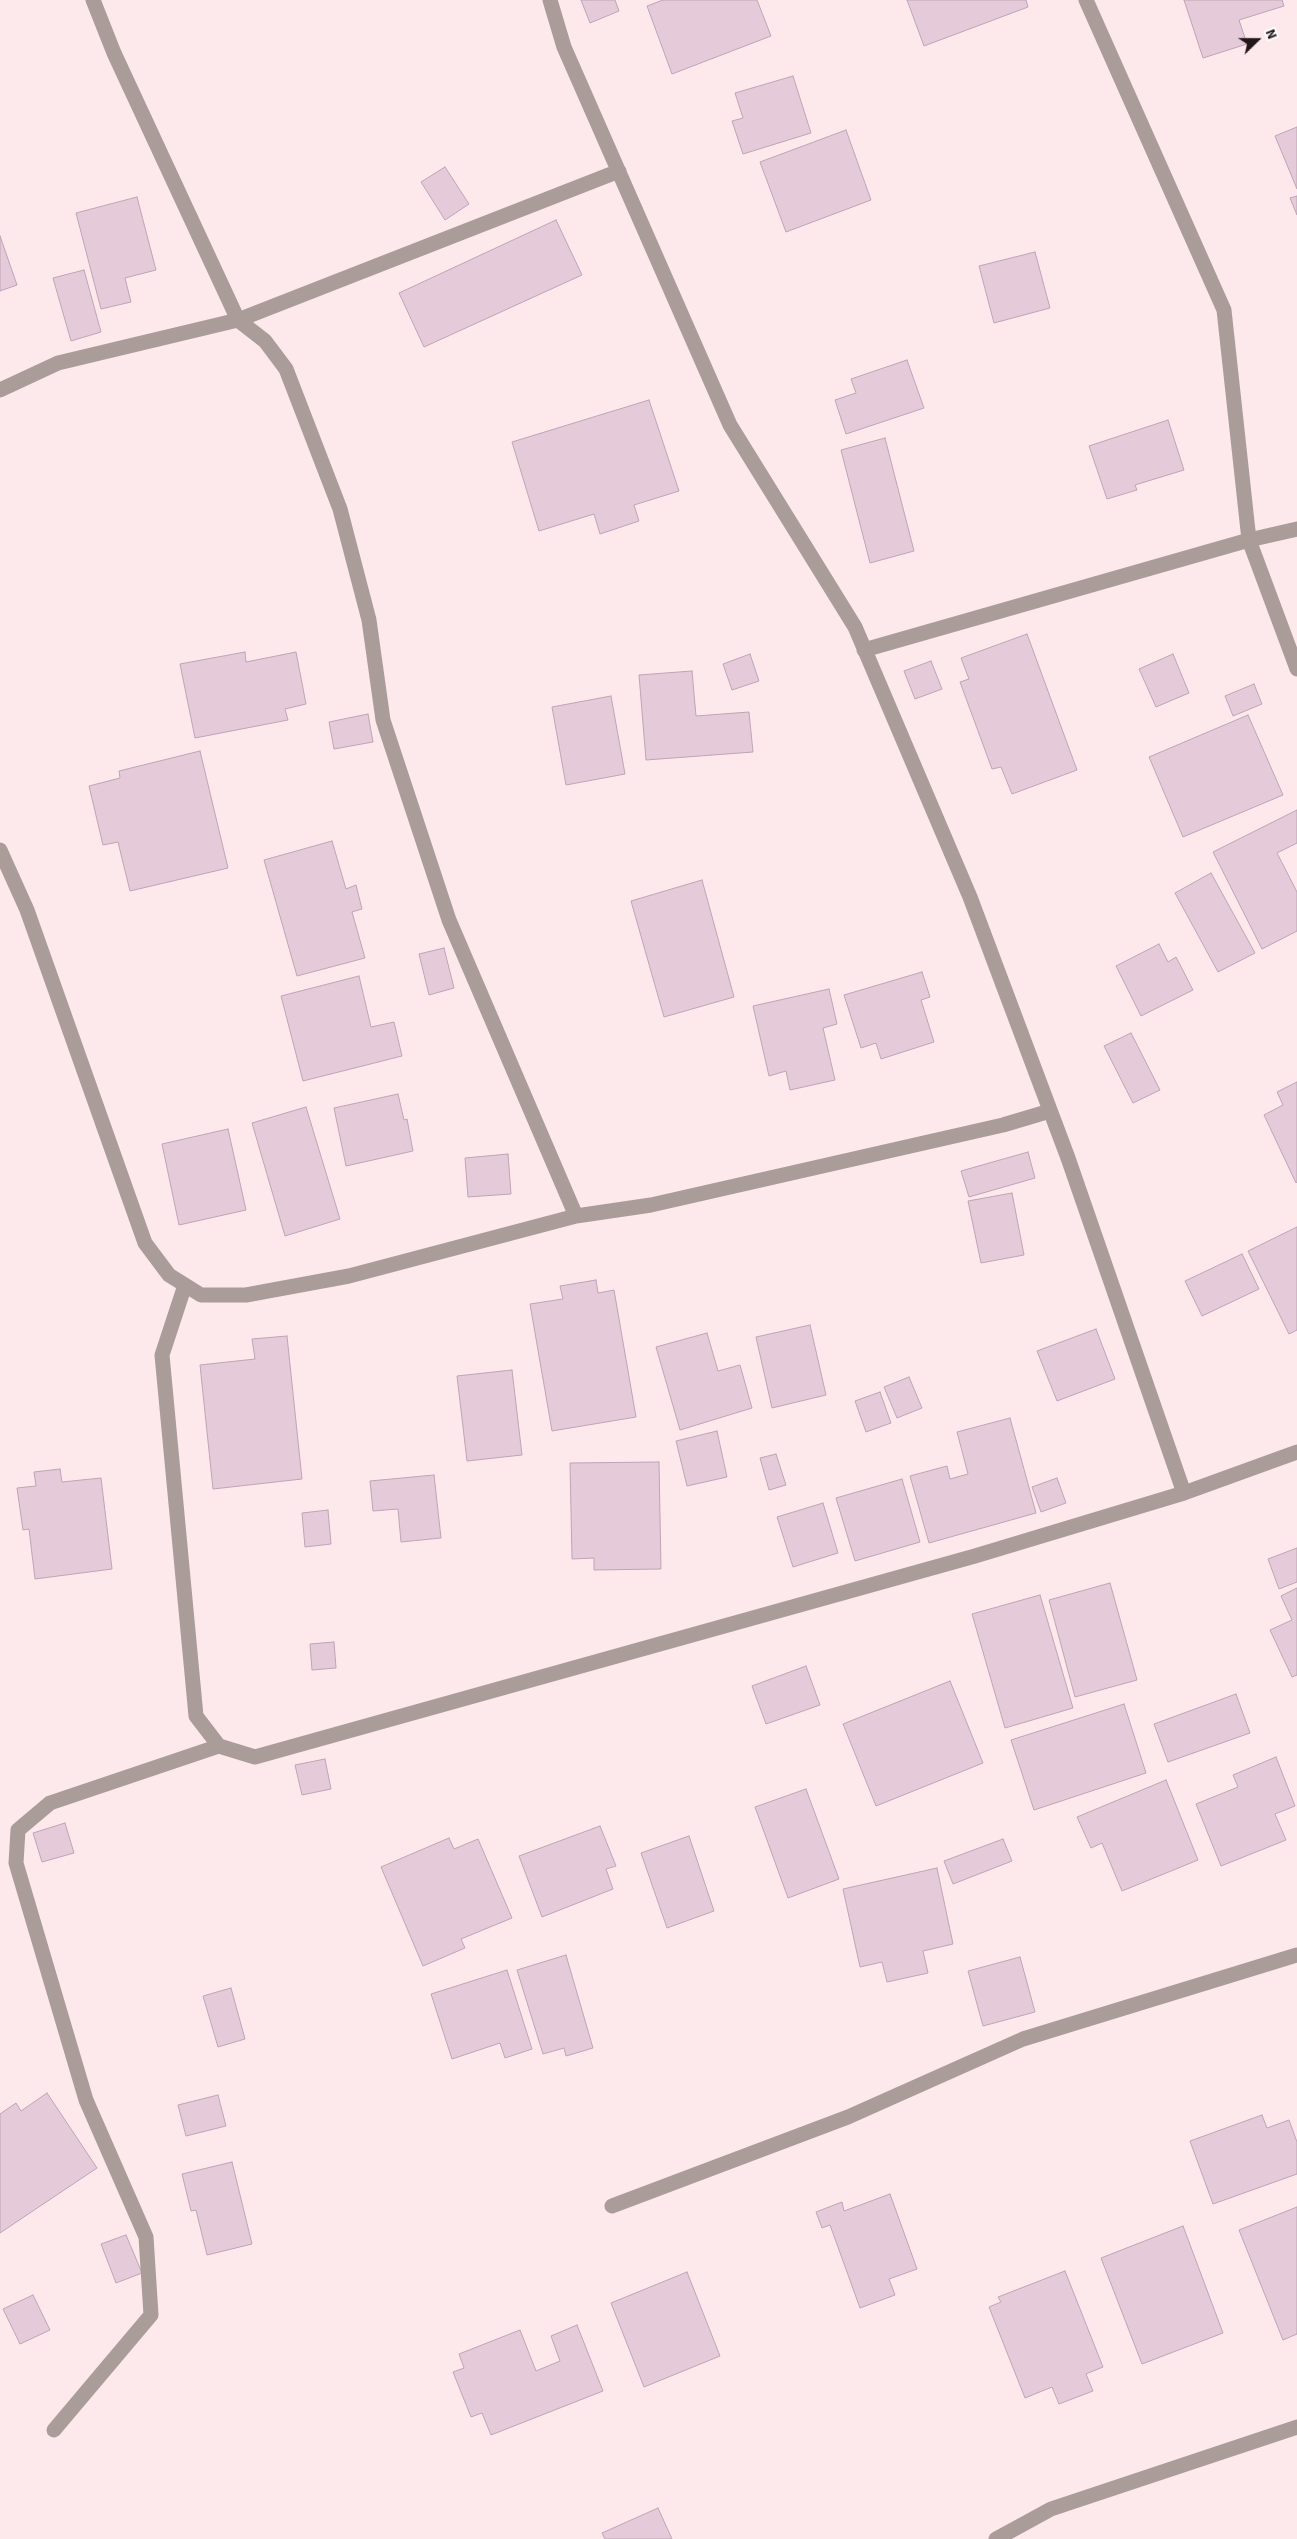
<!DOCTYPE html>
<html>
<head>
<meta charset="utf-8">
<style>
  body { margin:0 }
  #map { position:relative; width:1297px; height:2539px; overflow:hidden; background:#fde9ec; font-family:"Source Sans 3",sans-serif }
  canvas { display:block }
  .north { position:absolute; left:1232px; top:15px; width:50px; height:50px; -webkit-text-stroke:4px #fcfcfc; paint-order:stroke; rotate:68deg; font-size:14px; font-weight:700; line-height:20px; text-align:center; color:#221618 }
  .north::after { content:''; display:block; margin:auto; width:18px; height:22px; background:#221618; clip-path:polygon(50% 0,100% 100%,50% 72%,0 100%) }
</style>
</head>
<body>
<div id="map">
<canvas width="1297" height="2539"></canvas>
<div class="north">N</div>
</div>
<script>
const c = document.querySelector('canvas').getContext('2d');
c.lineJoin = 'round';
function paint(path, color) { c.fillStyle = color; c.fill(path, 'evenodd'); }
const toPath = rows => new Path2D(rows.map(r => 'M' + r).join(''));
function stroke(path, color, width, dash) { c.strokeStyle = color; c.lineWidth = width; c.lineCap = dash ? 'butt' : 'round'; c.setLineDash(dash || []); c.stroke(path); }
const building = toPath([
  [581,0,615,0,619,11,590,23,581,0],
  [663,0,757,0,771,36,672,74,647,6,663,0],
  [907,0,1026,0,1028,7,924,46,907,0],
  [1184,0,1282,0,1284,6,1239,20,1247,44,1203,58,1184,0],
  [793,76,811,133,743,154,732,121,743,118,735,93,793,76],
  [1297,127,1297,189,1275,136,1297,127],
  [846,130,871,200,786,232,760,162,846,130],
  [445,167,469,204,445,220,421,182,445,167],
  [1297,196,1297,215,1290,198,1297,196],
  [137,197,156,270,125,278,131,302,101,309,76,213,137,197],
  [556,220,582,275,424,347,399,293,556,220],
  [0,236,17,285,0,291,0,236],
  [1035,252,1050,308,994,323,979,266,1035,252],
  [84,270,101,332,71,341,53,278,84,270],
  [907,360,924,408,846,434,835,400,856,393,851,379,907,360],
  [649,400,679,491,634,505,639,521,600,534,594,514,539,531,512,442,649,400],
  [1168,420,1184,470,1135,485,1137,490,1107,499,1089,446,1168,420],
  [885,438,914,551,870,563,841,450,885,438],
  [1027,634,1077,770,1012,794,1001,767,992,769,960,682,969,679,961,658,1027,634],
  [245,652,246,662,296,652,306,704,285,709,288,720,195,738,180,664,245,652],
  [750,654,759,681,732,690,723,664,750,654],
  [1173,654,1189,693,1156,707,1139,669,1173,654],
  [931,661,942,689,915,699,904,671,931,661],
  [692,671,696,716,749,712,753,752,646,760,639,675,692,671],
  [1254,684,1262,704,1233,716,1225,696,1254,684],
  [611,696,625,774,566,785,552,707,611,696],
  [368,714,373,742,334,749,329,722,368,714],
  [1248,715,1283,795,1183,837,1149,757,1248,715],
  [200,751,228,868,130,891,118,842,103,845,89,786,120,778,119,771,200,751],
  [1297,810,1297,843,1277,853,1297,892,1297,931,1262,949,1213,852,1297,810],
  [332,841,346,889,356,885,362,909,352,912,365,958,297,976,264,860,332,841],
  [1211,873,1255,953,1218,972,1175,893,1211,873],
  [702,880,734,997,664,1017,631,901,702,880],
  [1159,944,1168,962,1176,957,1193,990,1141,1016,1116,966,1159,944],
  [444,948,454,988,429,995,419,954,444,948],
  [922,972,930,997,921,1000,934,1042,881,1059,876,1043,861,1048,844,995,922,972],
  [359,976,371,1027,394,1022,402,1056,303,1081,281,996,359,976],
  [829,989,837,1024,823,1028,835,1080,790,1090,786,1071,769,1076,753,1006,829,989],
  [1131,1033,1160,1090,1133,1103,1104,1046,1131,1033],
  [1297,1082,1297,1182,1296,1183,1264,1115,1283,1105,1277,1092,1297,1082],
  [398,1094,404,1120,407,1119,413,1151,346,1166,334,1108,398,1094],
  [306,1107,340,1219,285,1236,252,1123,306,1107],
  [228,1129,246,1210,179,1225,162,1144,228,1129],
  [1028,1152,1035,1178,969,1197,961,1171,1028,1152],
  [508,1154,511,1194,468,1197,465,1158,508,1154],
  [1012,1193,1024,1255,981,1263,968,1201,1012,1193],
  [1297,1227,1297,1330,1289,1334,1248,1251,1297,1227],
  [1242,1254,1259,1289,1202,1316,1185,1281,1242,1254],
  [596,1280,598,1293,614,1290,636,1417,552,1431,530,1304,563,1299,560,1286,596,1280],
  [810,1325,826,1395,772,1408,756,1337,810,1325],
  [1096,1329,1115,1379,1057,1401,1037,1351,1096,1329],
  [707,1333,718,1371,740,1365,752,1408,680,1430,656,1347,707,1333],
  [287,1336,302,1479,213,1489,200,1365,255,1359,252,1339,287,1336],
  [512,1370,522,1455,467,1461,457,1376,512,1370],
  [909,1377,922,1408,897,1418,884,1387,909,1377],
  [880,1392,891,1423,866,1432,855,1401,880,1392],
  [1010,1418,1036,1513,929,1543,910,1476,947,1466,950,1479,968,1474,957,1432,1010,1418],
  [717,1431,727,1477,687,1486,676,1441,717,1431],
  [776,1454,786,1485,769,1490,760,1458,776,1454],
  [659,1462,661,1569,594,1570,594,1558,572,1559,570,1463,659,1462],
  [60,1469,62,1482,101,1478,112,1569,35,1579,29,1529,23,1530,17,1488,36,1486,34,1472,60,1469],
  [434,1475,441,1538,401,1542,398,1509,373,1511,370,1481,434,1475],
  [1057,1478,1066,1503,1041,1512,1032,1487,1057,1478],
  [902,1479,920,1542,855,1561,836,1498,902,1479],
  [823,1503,838,1553,793,1567,777,1517,823,1503],
  [328,1510,331,1544,305,1547,302,1513,328,1510],
  [1297,1548,1297,1582,1279,1589,1268,1559,1297,1548],
  [1110,1583,1137,1680,1075,1697,1049,1600,1110,1583],
  [1297,1588,1297,1675,1292,1677,1270,1630,1292,1620,1281,1596,1297,1588],
  [1040,1595,1073,1708,1005,1728,972,1614,1040,1595],
  [334,1642,336,1668,312,1670,310,1644,334,1642],
  [806,1666,820,1705,766,1724,752,1686,806,1666],
  [950,1681,983,1763,876,1806,843,1724,950,1681],
  [1236,1694,1250,1733,1168,1762,1154,1724,1236,1694],
  [1124,1704,1146,1773,1034,1810,1011,1740,1124,1704],
  [1276,1757,1295,1806,1275,1814,1286,1840,1221,1866,1196,1804,1238,1787,1233,1775,1276,1757],
  [325,1759,331,1789,302,1795,295,1765,325,1759],
  [1166,1780,1198,1860,1122,1891,1102,1843,1091,1848,1077,1817,1166,1780],
  [806,1789,839,1879,788,1898,755,1807,806,1789],
  [65,1823,74,1853,42,1862,33,1833,65,1823],
  [600,1826,616,1866,606,1869,613,1889,542,1917,519,1856,600,1826],
  [689,1836,714,1911,667,1928,641,1853,689,1836],
  [449,1838,454,1849,478,1839,512,1918,461,1939,465,1948,423,1966,381,1867,449,1838],
  [1003,1839,1012,1861,953,1884,944,1861,1003,1839],
  [937,1868,953,1944,923,1951,928,1973,887,1982,882,1962,860,1967,843,1889,937,1868],
  [566,1955,593,2048,566,2056,564,2048,543,2054,517,1970,566,1955],
  [1020,1957,1035,2012,983,2026,968,1971,1020,1957],
  [507,1970,532,2049,505,2058,500,2043,452,2059,431,1994,507,1970],
  [231,1988,245,2039,218,2047,203,1996,231,1988],
  [47,2093,97,2168,0,2233,0,2114,16,2103,21,2111,47,2093],
  [218,2095,226,2126,186,2136,178,2105,218,2095],
  [1262,2115,1267,2128,1289,2120,1297,2142,1297,2174,1213,2204,1190,2141,1262,2115],
  [232,2162,252,2244,207,2255,196,2210,191,2211,182,2174,232,2162],
  [890,2194,917,2269,889,2279,895,2295,860,2308,830,2225,822,2228,816,2212,842,2202,844,2211,890,2194],
  [1297,2207,1297,2334,1283,2340,1239,2230,1297,2207],
  [1183,2226,1223,2333,1142,2364,1101,2258,1183,2226],
  [126,2235,142,2273,116,2283,101,2244,126,2235],
  [1065,2271,1103,2367,1086,2374,1093,2391,1059,2404,1052,2387,1025,2398,989,2307,1001,2302,998,2297,1065,2271],
  [687,2272,720,2356,644,2387,611,2303,687,2272],
  [33,2295,50,2330,20,2344,3,2309,33,2295],
  [577,2325,603,2391,491,2435,482,2413,471,2417,453,2372,464,2368,459,2354,520,2330,536,2371,560,2361,551,2336,577,2325],
  [658,2508,672,2539,605,2539,602,2533,658,2508]
]);
paint(building, '#e5cada');
stroke(building, '#bfa4b4', 1);
stroke(toPath([
  [93,0,114,53,238,320,265,341,286,369,340,509,369,620,383,720,449,920,576,1216],
  [550,0,564,47,730,425,855,627,970,897,1068,1158,1184,1493],
  [1086,0,1224,310,1249,540,1297,669],
  [0,390,58,363,238,320,619,171],
  [864,650,1249,540,1297,529],
  [0,850,27,910,145,1243,169,1275,201,1295,246,1295,349,1276,576,1216,651,1205,1003,1125,1050,1111],
  [185,1285,162,1355,196,1716,219,1746,255,1757,975,1556,1184,1493,1297,1452],
  [612,2206,848,2117,1023,2039,1297,1955],
  [54,2430,151,2315,146,2237,86,2100,16,1863,18,1830,50,1803,219,1746],
  [996,2539,1051,2509,1297,2427]
]), '#aa9c99', 15);
</script>
</body>
</html>
